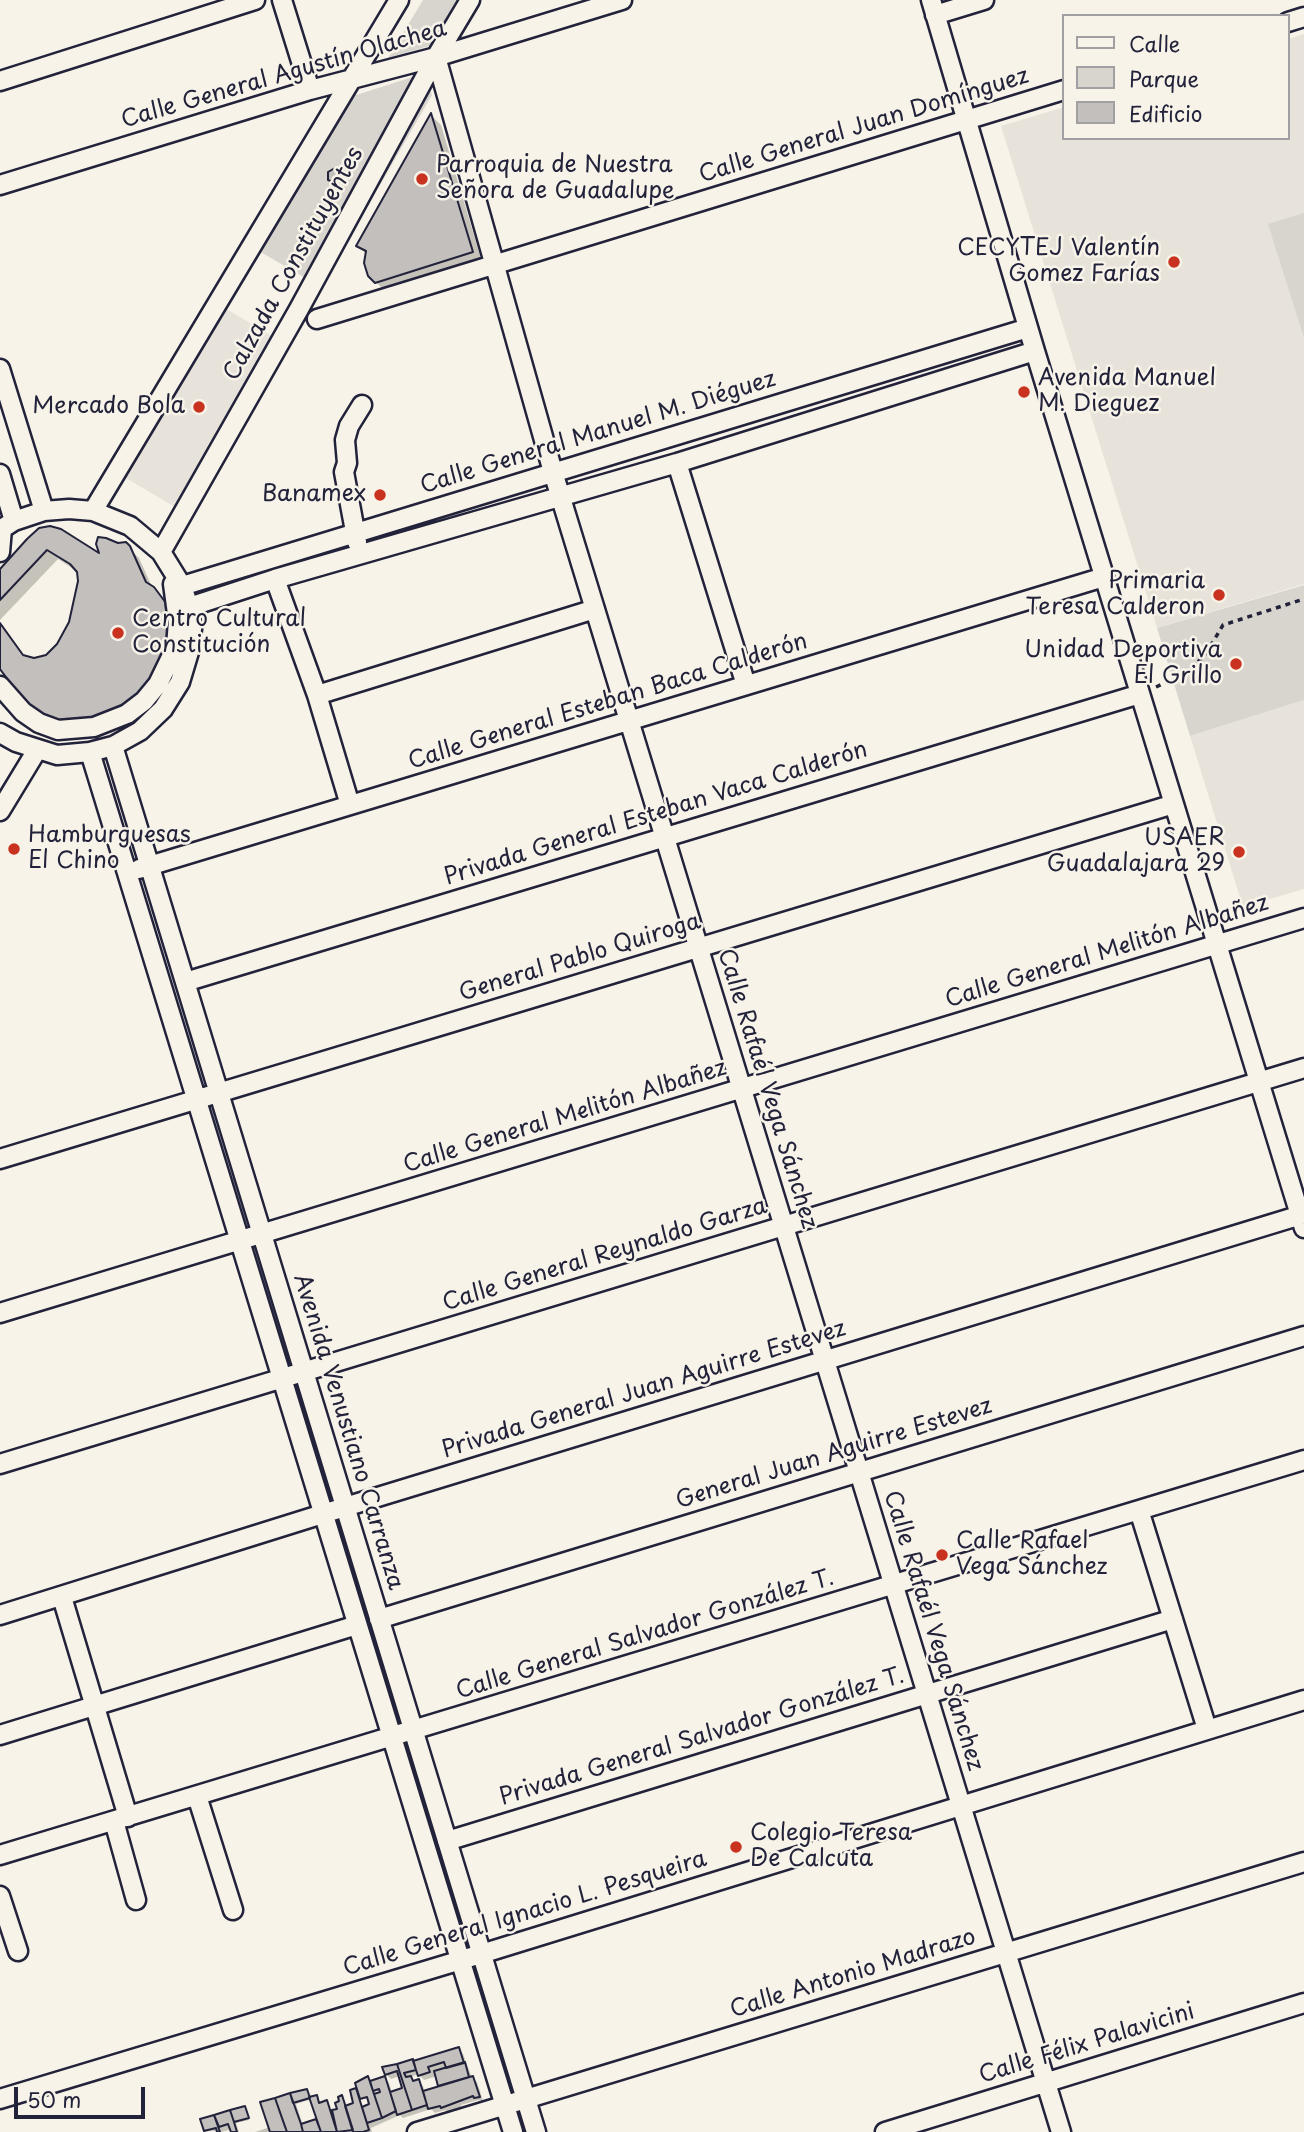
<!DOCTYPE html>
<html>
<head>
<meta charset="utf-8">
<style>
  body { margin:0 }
  #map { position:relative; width:1304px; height:2132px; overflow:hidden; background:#f7f3e8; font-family:"Playpen Sans",sans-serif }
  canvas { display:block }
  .legend { position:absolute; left:1062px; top:14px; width:228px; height:126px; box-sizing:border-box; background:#f7f3e8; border:2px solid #a29fa3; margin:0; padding:9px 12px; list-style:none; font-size:21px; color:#22223b }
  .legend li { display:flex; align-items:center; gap:14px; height:35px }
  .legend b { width:35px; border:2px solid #a29fa3 }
  .scale { position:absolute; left:14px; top:2087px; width:131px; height:32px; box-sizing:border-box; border:4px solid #22223b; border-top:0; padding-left:9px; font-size:21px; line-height:24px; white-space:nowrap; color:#22223b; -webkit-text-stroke:5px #f7f3e8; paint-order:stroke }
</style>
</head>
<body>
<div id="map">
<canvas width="1304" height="2132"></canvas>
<ul class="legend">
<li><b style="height:9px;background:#f7f3e8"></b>Calle</li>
<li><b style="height:19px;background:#d8d5cf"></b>Parque</li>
<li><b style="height:19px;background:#c2bfbd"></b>Edificio</li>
</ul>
<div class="scale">50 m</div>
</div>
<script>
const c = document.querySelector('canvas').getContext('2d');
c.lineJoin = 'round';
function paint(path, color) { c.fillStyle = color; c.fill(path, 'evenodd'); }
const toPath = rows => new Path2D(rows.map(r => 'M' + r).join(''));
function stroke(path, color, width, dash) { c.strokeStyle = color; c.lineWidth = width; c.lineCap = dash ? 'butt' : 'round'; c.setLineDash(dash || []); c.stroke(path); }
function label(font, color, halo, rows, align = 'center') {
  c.font = font + ' "Playpen Sans",sans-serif'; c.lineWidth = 5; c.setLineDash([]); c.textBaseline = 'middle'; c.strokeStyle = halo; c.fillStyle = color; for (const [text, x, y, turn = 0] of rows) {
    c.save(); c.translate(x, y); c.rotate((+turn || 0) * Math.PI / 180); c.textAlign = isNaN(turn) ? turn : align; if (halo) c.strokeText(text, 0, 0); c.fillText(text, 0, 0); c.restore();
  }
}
paint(toPath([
  [1304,34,1304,584,1157,628,1001,126,1064,107,1064,138,1288,138,1288,39],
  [223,307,274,337,175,507,124,477],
  [1304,700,1304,889,1243,907,1190,736]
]), '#e7e3db');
paint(toPath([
  [423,0,458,0,432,45,388,58],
  [425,73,432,95,321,287,245,243,325,105],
  [1304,213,1304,338,1268,224],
  [1304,585,1304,700,1190,736,1157,628]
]), '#d8d5cf');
paint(toPath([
  [432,116,441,125,482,262,386,292,369,275,367,255,358,245],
  [40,530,102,556,117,545,125,544,139,558,153,589,175,615,183,634,174,677,161,696,144,711,0,666,0,622,26,658,34,660,47,656,59,645,71,623,80,581,78,572,58,559,0,620,0,573],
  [458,2049,463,2054,472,2078,477,2082,483,2101,478,2100,461,2105,461,2107,447,2112,445,2110,435,2113,431,2109,403,2118,400,2115,371,2128,372,2132,255,2132,270,2127,262,2103,306,2091,310,2099,316,2097,322,2104,326,2102,333,2112,339,2110,341,2097,348,2107,355,2105,352,2091,358,2089,368,2078,372,2082,385,2078,389,2083,392,2093,404,2089,400,2076,391,2079,386,2074],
  [419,2074,424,2080,437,2076,440,2087,425,2092,423,2086,410,2077],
  [380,2087,382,2094,373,2096,371,2090],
  [368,2095,371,2106,361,2109,358,2098],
  [312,2099,321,2126,316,2121,303,2125,296,2104],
  [244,2108,249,2120,236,2123,239,2132,233,2132,232,2129,221,2132,206,2130,202,2120]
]), '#0003');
const building = toPath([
  [431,113,473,252,375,283,368,276,364,263,366,251,356,246,431,113],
  [335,168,341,171,341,179,335,183,328,180,328,172,335,168],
  [50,526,61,529,99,553,96,544,98,537,106,538,118,543,126,542,130,546,146,582,154,587,166,603,173,623,172,644,152,686,112,714,67,725,31,711,0,669,0,623,23,655,34,658,46,655,57,644,69,622,78,581,77,572,70,564,47,550,0,600,0,569,27,539,39,528,50,526],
  [459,2047,464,2063,446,2068,444,2062,428,2067,430,2072,418,2076,413,2061,459,2047],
  [413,2059,416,2070,404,2073,406,2077,411,2076,413,2081,419,2079,427,2105,412,2110,397,2064,413,2059],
  [465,2062,469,2077,438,2086,434,2071,465,2062],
  [397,2064,412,2110,397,2115,390,2092,402,2088,397,2071,385,2075,382,2067,397,2064],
  [368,2076,382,2118,367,2123,362,2107,369,2104,367,2097,360,2099,355,2083,368,2076],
  [385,2076,396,2111,382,2118,374,2094,380,2092,379,2089,373,2091,370,2081,385,2076],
  [473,2076,480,2097,474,2098,473,2096,441,2108,440,2106,428,2109,423,2091,473,2076],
  [356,2088,369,2130,363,2132,353,2132,345,2106,353,2103,350,2090,356,2088],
  [307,2089,310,2098,293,2103,290,2093,307,2089],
  [290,2093,301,2124,303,2132,287,2132,275,2098,290,2093],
  [317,2095,319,2103,327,2100,337,2132,321,2132,309,2097,317,2095],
  [342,2095,353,2130,337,2132,332,2110,337,2109,335,2103,339,2101,338,2097,342,2095],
  [275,2098,283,2121,287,2132,270,2132,260,2102,275,2098],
  [245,2106,249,2118,234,2122,230,2110,245,2106],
  [230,2110,234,2122,237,2132,231,2132,228,2124,219,2127,214,2115,230,2110],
  [214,2115,220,2132,217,2132,216,2128,204,2131,200,2119,214,2115],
  [316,2119,321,2132,303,2132,301,2124,316,2119]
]);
paint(building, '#c2bfbd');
stroke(building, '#22223b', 2);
const minor = toPath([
  [282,0,310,90],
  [931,0,1035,351,1304,1228],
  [935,15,984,0],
  [1288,22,1304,17],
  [436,57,553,472,1061,2132],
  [0,81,255,0],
  [0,185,310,90,436,57,622,0],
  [317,319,1064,90],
  [0,369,44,511],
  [677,463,746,685],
  [0,474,14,521],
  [93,511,399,0],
  [0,530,14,521,44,511,69,509,93,511,130,526,161,552,182,586,189,607,192,629,189,652,180,682,163,709,140,731,113,746,90,752,57,755,16,742,0,733],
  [357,542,344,472,347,463,345,440,349,426,362,405],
  [0,552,2,529],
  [161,552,299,309,436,57,470,0],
  [275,579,317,695,350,805],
  [182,586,1028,328],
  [189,607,275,579,677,463,1035,351],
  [0,686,23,712,39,723,58,730,94,727,127,714,144,701,158,684,176,647,178,621,173,584],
  [317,695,595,609],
  [113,746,536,2132],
  [90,752,513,2132],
  [0,811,37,750],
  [139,869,1104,577],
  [185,982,1140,694],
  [0,1159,1174,804],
  [0,1313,1304,918],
  [0,1464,1304,1068],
  [1139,1510,1207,1729],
  [62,1597,128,1817],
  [0,1615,345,1507,1304,1214],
  [379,1619,1304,1336],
  [0,1735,357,1625],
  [197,1796,233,1910],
  [114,1821,136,1900],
  [447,1841,1173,1619],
  [0,1855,1304,1460],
  [0,1896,18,1951],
  [0,2099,481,1954,1304,1700],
  [417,2132,1304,1862],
  [885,2132,1304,2003]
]);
stroke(minor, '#22223b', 23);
stroke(toPath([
  [1156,687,1190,671,1207,652,1223,625,1304,599]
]), '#22223b', 3.5, [5, 5]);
stroke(minor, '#f7f3e8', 18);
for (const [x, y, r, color] of [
  [422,179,7,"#c8321e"],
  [1174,262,7,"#c8321e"],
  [1024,392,7,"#c8321e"],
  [199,407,7,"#c8321e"],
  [380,495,7,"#c8321e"],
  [1219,595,7,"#c8321e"],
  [118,633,7,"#c8321e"],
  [1236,664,7,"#c8321e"],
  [14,849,7,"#c8321e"],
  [1239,852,7,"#c8321e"],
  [942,1555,7,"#c8321e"],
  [736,1847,7,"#c8321e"]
]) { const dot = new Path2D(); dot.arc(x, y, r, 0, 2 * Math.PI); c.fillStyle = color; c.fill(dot); stroke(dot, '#f7f3e8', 2.5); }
label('23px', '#22223b', '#f7f3e8', [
  ["Calle General Agustín Olachea",284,75,-16],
  ["Calle General Juan Domínguez",864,126,-17],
  ["Calzada Constituyentes",294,264,-61],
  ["Calle General Manuel M. Diéguez",598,433,-17],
  ["Calle General Esteban Baca Calderón",608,702,-17],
  ["Privada General Esteban Vaca Calderón",656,814,-17],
  ["Calle General Melitón Albañez",1107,952,-17],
  ["General Pablo Quiroga",580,958,-17],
  ["Calle Rafaél Vega Sánchez",767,1089,73],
  ["Calle General Melitón Albañez",565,1117,-17],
  ["Calle General Reynaldo Garza",605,1255,-17],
  ["Privada General Juan Aguirre Estevez",644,1390,-17],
  ["Avenida Venustiano Carranza",348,1432,73],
  ["General Juan Aguirre Estevez",834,1454,-17],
  ["Calle Rafaél Vega Sánchez",933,1631,73],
  ["Calle General Salvador González T.",645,1635,-17],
  ["Privada General Salvador González T.",702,1737,-17],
  ["Calle General Ignacio L. Pesqueira",525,1914,-17],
  ["Calle Antonio Madrazo",853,1974,-17],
  ["Calle Félix Palavicini",1087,2044,-17]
]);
label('23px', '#22223b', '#f7f3e8', [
  ["Parroquia de Nuestra",436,166],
  ["Señora de Guadalupe",436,192],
  ["CECYTEJ Valentín",1160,249,"right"],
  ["Gomez Farías",1160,275,"right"],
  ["Avenida Manuel",1038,379],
  ["M. Dieguez",1038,405],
  ["Mercado Bola",185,407,"right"],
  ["Banamex",366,495,"right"],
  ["Primaria",1205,582,"right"],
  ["Teresa Calderon",1205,608,"right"],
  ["Centro Cultural",132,620],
  ["Constitución",132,646],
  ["Unidad Deportiva",1222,651,"right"],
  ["El Grillo",1222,677,"right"],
  ["Hamburguesas",28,836],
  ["El Chino",28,862],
  ["USAER",1225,839,"right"],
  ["Guadalajara 29",1225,865,"right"],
  ["Calle Rafael",956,1542],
  ["Vega Sánchez",956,1568],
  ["Colegio Teresa",750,1834],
  ["De Calcuta",750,1860]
], 'left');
</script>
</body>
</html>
